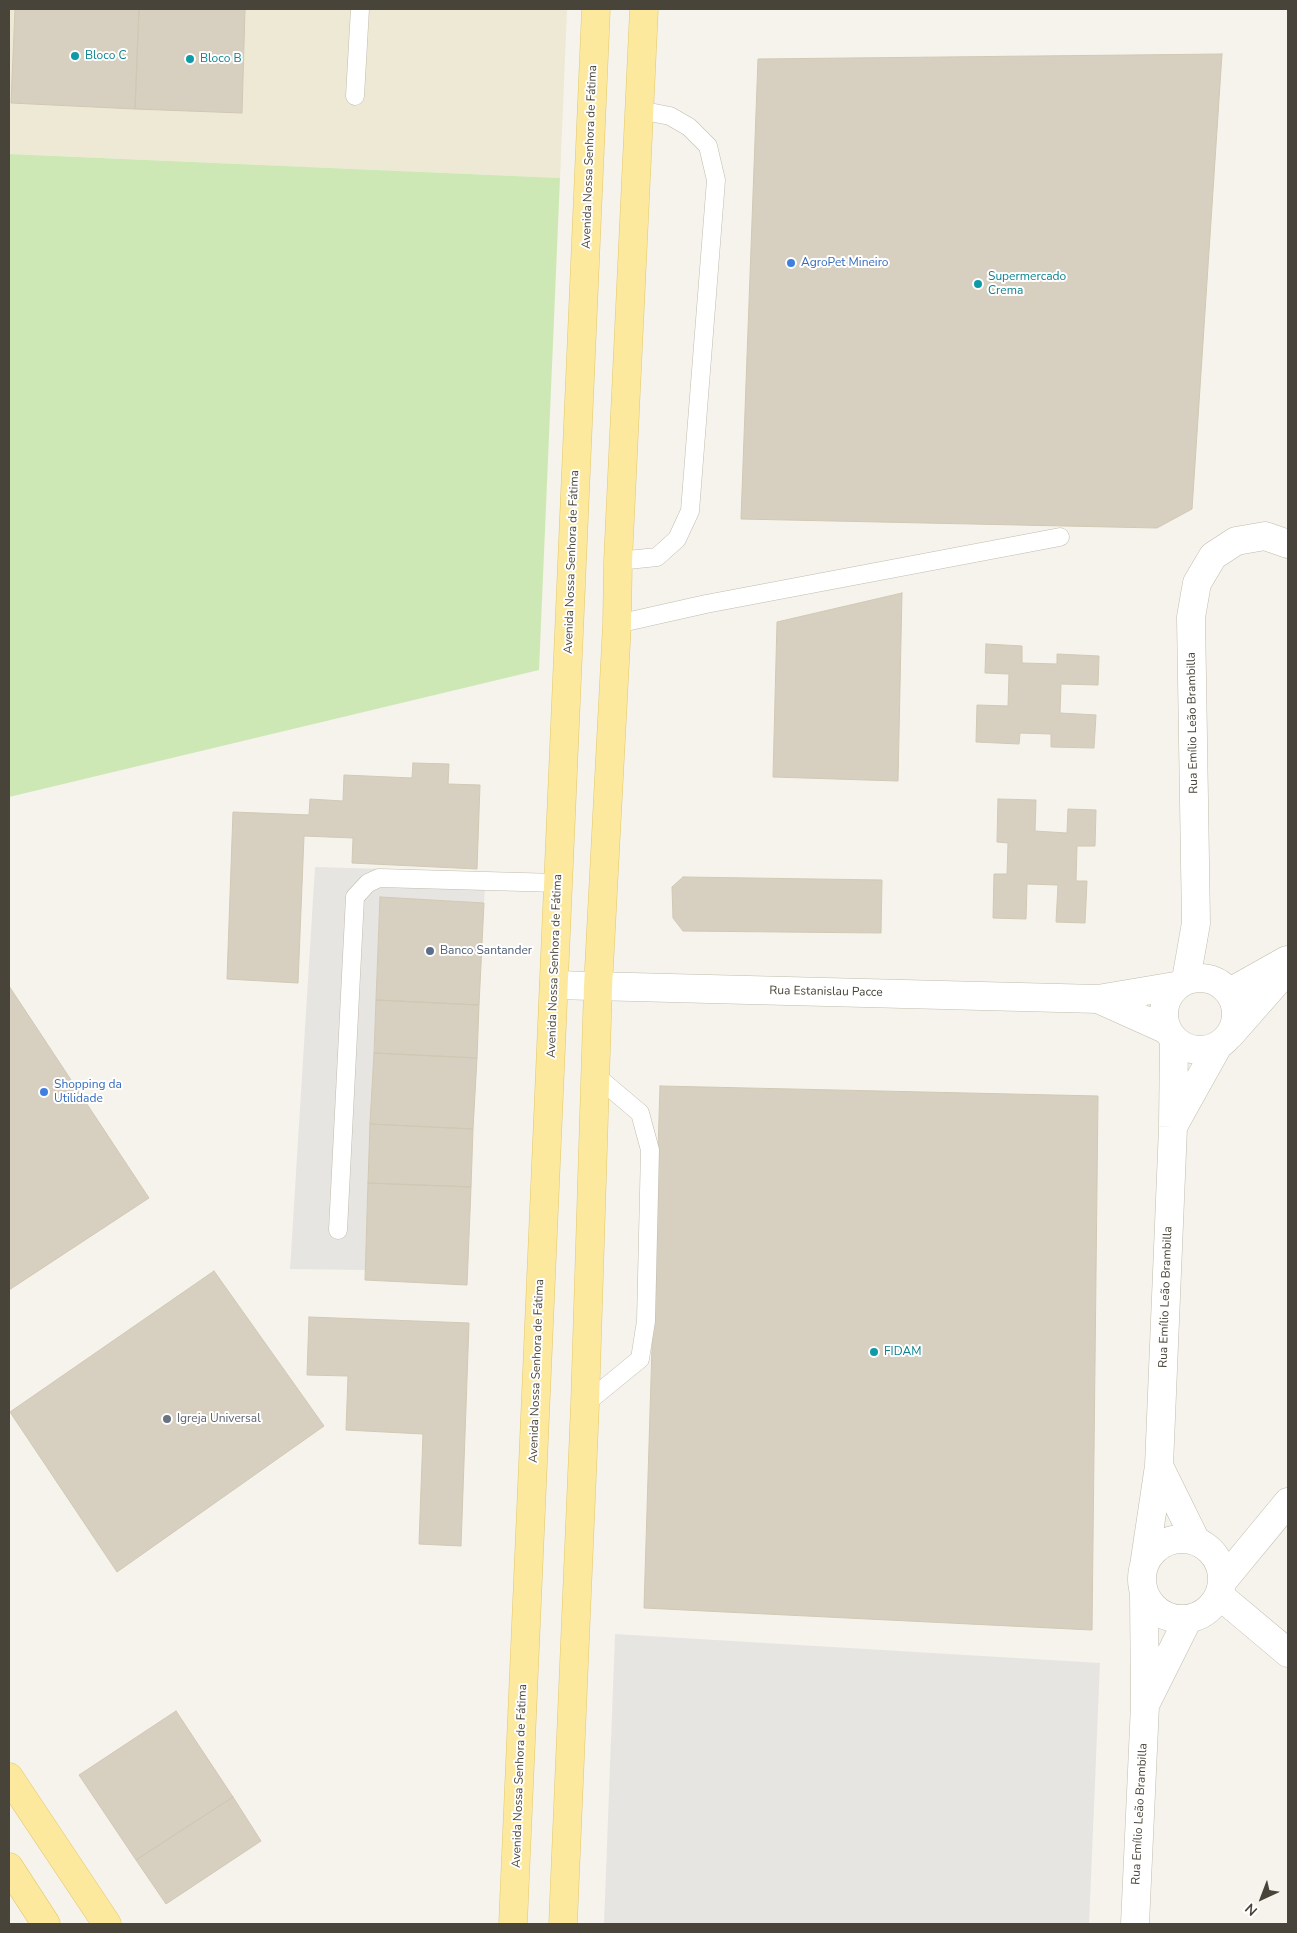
<!DOCTYPE html>
<html>
<head>
<meta charset="utf-8">
<style>
  body { margin:0 }
  #map { position:relative; width:1297px; height:1933px; overflow:hidden; background:#f5f3eb; font-family:"Nunito Sans",sans-serif }
  canvas { display:block }
  .frame { position:absolute; inset:0; border:10px solid #494439; pointer-events:none }
  .north { position:absolute; left:1237px; top:1873px; width:50px; height:50px; -webkit-text-stroke:4px #fff; paint-order:stroke; rotate:223deg; font-size:14px; font-weight:700; line-height:20px; text-align:center; color:#494439 }
  .north::after { content:''; display:block; margin:auto; width:18px; height:22px; background:#494439; clip-path:polygon(50% 0,100% 100%,50% 72%,0 100%) }
</style>
</head>
<body>
<div id="map">
<canvas width="1297" height="1933"></canvas>
<div class="frame"></div>
<div class="north">N</div>
</div>
<script>
const c = document.querySelector('canvas').getContext('2d');
c.lineJoin = 'round';
function paint(path, color) { c.fillStyle = color; c.fill(path, 'evenodd'); }
const toPath = rows => new Path2D(rows.map(r => 'M' + r).join(''));
function stroke(path, color, width, dash) { c.strokeStyle = color; c.lineWidth = width; c.lineCap = dash ? 'butt' : 'round'; c.setLineDash(dash || []); c.stroke(path); }
function label(font, color, halo, rows, align = 'center') {
  c.font = font + ' "Nunito Sans",sans-serif'; c.lineWidth = 4; c.setLineDash([]); c.textBaseline = 'middle'; c.strokeStyle = halo; c.fillStyle = color; for (const [text, x, y, turn = 0] of rows) {
    c.save(); c.translate(x, y); c.rotate((+turn || 0) * Math.PI / 180); c.textAlign = isNaN(turn) ? turn : align; if (halo) c.strokeText(text, 0, 0); c.fillText(text, 0, 0); c.restore();
  }
}
paint(toPath([
  [9,9,567,9,560,178,9,154]
]), '#eee9d5');
paint(toPath([
  [9,154,560,178,539,670,9,797]
]), '#cde8b5');
paint(toPath([
  [315,867,486,872,484,903,380,897,365,1270,290,1269],
  [615,1634,1100,1663,1089,1924,604,1924]
]), '#e7e5e2');
const building = toPath([
  [15,9,139,9,135,109,11,103,15,9],
  [139,9,245,9,242,113,135,109,139,9],
  [1222,54,1192,509,1157,528,741,519,758,59,1222,54],
  [902,593,898,781,773,777,777,622,902,593],
  [986,644,1022,646,1022,663,1057,664,1057,654,1099,656,1098,685,1061,684,1060,713,1096,715,1094,748,1051,747,1051,734,1020,733,1019,744,976,742,977,705,1008,706,1009,674,985,673,986,644],
  [413,763,449,764,448,784,480,785,477,869,352,863,353,838,304,836,298,983,227,979,233,812,309,815,310,799,343,801,344,775,412,778,413,763],
  [998,799,1036,800,1035,831,1067,833,1068,809,1096,810,1095,846,1077,846,1076,881,1087,881,1085,923,1056,922,1058,885,1027,884,1026,919,993,918,994,874,1007,874,1008,843,997,842,998,799],
  [683,877,882,880,881,933,683,931,673,918,672,887,683,877],
  [380,897,484,903,479,1005,376,1000,380,897],
  [9,986,149,1198,9,1290,9,986],
  [376,1000,479,1005,477,1058,374,1053,376,1000],
  [374,1053,477,1058,473,1129,370,1124,374,1053],
  [660,1086,1098,1096,1092,1630,644,1608,660,1086],
  [370,1124,473,1129,471,1187,368,1183,370,1124],
  [368,1183,471,1187,467,1285,365,1280,368,1183],
  [214,1271,324,1426,117,1572,10,1412,214,1271],
  [309,1317,469,1323,461,1546,419,1544,423,1434,346,1430,348,1376,307,1375,309,1317],
  [176,1711,233,1797,136,1860,79,1775,176,1711],
  [233,1797,261,1841,166,1904,136,1860,233,1797]
]);
paint(building, '#d7d0c1');
stroke(building, '#d1c8b4', 1);
const lane = toPath([
  [355,96,360,9],
  [618,561,657,557,677,539,690,511,716,180,708,146,689,127,670,116,639,110],
  [617,624,706,604,1060,537],
  [338,1230,355,897,368,883,379,878,558,883],
  [585,1404,640,1359,646,1321,650,1150,640,1113,595,1075]
]);
const street = toPath([
  '1164 1014a36 36 0 1 1 72 0a36 36 0 1 1-72 0Z',
  [1186,980,1196,923,1191,617,1197,583,1213,556,1236,541,1265,536,1288,544],
  [554,985,1098,999,1175,986],
  [1230,992,1287,960],
  [1098,999,1167,1030],
  [1230,1035,1288,969],
  [1175,1123,1218,1046],
  [1159,1466,1196,1541],
  '1142 1579a40 40 0 1 1 80 0a40 40 0 1 1-80 0Z',
  [1144,1566,1159,1466,1173,1127,1174,1040],
  [1222,1582,1288,1502],
  [1219,1595,1288,1653],
  [1147,1701,1188,1619],
  [1135,1924,1145,1705,1144,1592]
]);
const primary = toPath([
  [9,1777,107,1924],
  [9,1867,46,1924],
  [513,1924,596,9],
  [563,1924,585,1404,598,987,617,624,618,561,644,9]
]);
stroke(lane, '#c1bcae', 19);
stroke(street, '#c1bcae', 29);
stroke(primary, '#e2c86c', 29);
stroke(lane, '#fff', 18);
stroke(street, '#fff', 28);
stroke(primary, '#fce99d', 28);
for (const [x, y, r, color] of [
  [75,56,5,"#0f9aa8"],
  [190,59,5,"#0f9aa8"],
  [791,263,5,"#3f7fe0"],
  [978,284,5,"#0f9aa8"],
  [430,951,5,"#5c6f8a"],
  [44,1092,5,"#3f7fe0"],
  [874,1352,5,"#0f9aa8"],
  [167,1419,5,"#6b7280"]
]) { const dot = new Path2D(); dot.arc(x, y, r, 0, 2 * Math.PI); c.fillStyle = color; c.fill(dot); stroke(dot, '#fff', 2); }
label('12px', '#0d838f', '#fff', [
  ["Bloco C",85,56],
  ["Bloco B",200,59],
  ["Supermercado",988,277],
  ["Crema",988,291],
  ["FIDAM",884,1352]
], 'left');
label('12px', '#494439', '#fff', [
  ["Avenida Nossa Senhora de Fátima",590,157,-88],
  ["Avenida Nossa Senhora de Fátima",572,562,-88],
  ["Rua Emílio Leão Brambilla",1193,723,-91],
  ["Avenida Nossa Senhora de Fátima",555,966,-88],
  ["Rua Estanislau Pacce",826,992,1],
  ["Rua Emílio Leão Brambilla",1166,1297,-88],
  ["Avenida Nossa Senhora de Fátima",537,1371,-88],
  ["Avenida Nossa Senhora de Fátima",520,1776,-88],
  ["Rua Emílio Leão Brambilla",1140,1814,-87]
]);
label('12px', '#366cbe', '#fff', [
  ["AgroPet Mineiro",801,263],
  ["Shopping da",54,1085],
  ["Utilidade",54,1099]
], 'left');
label('12px', '#4e5e75', '#fff', [
  ["Banco Santander",440,951]
], 'left');
label('12px', '#5b616d', '#fff', [
  ["Igreja Universal",177,1419]
], 'left');
</script>
</body>
</html>
